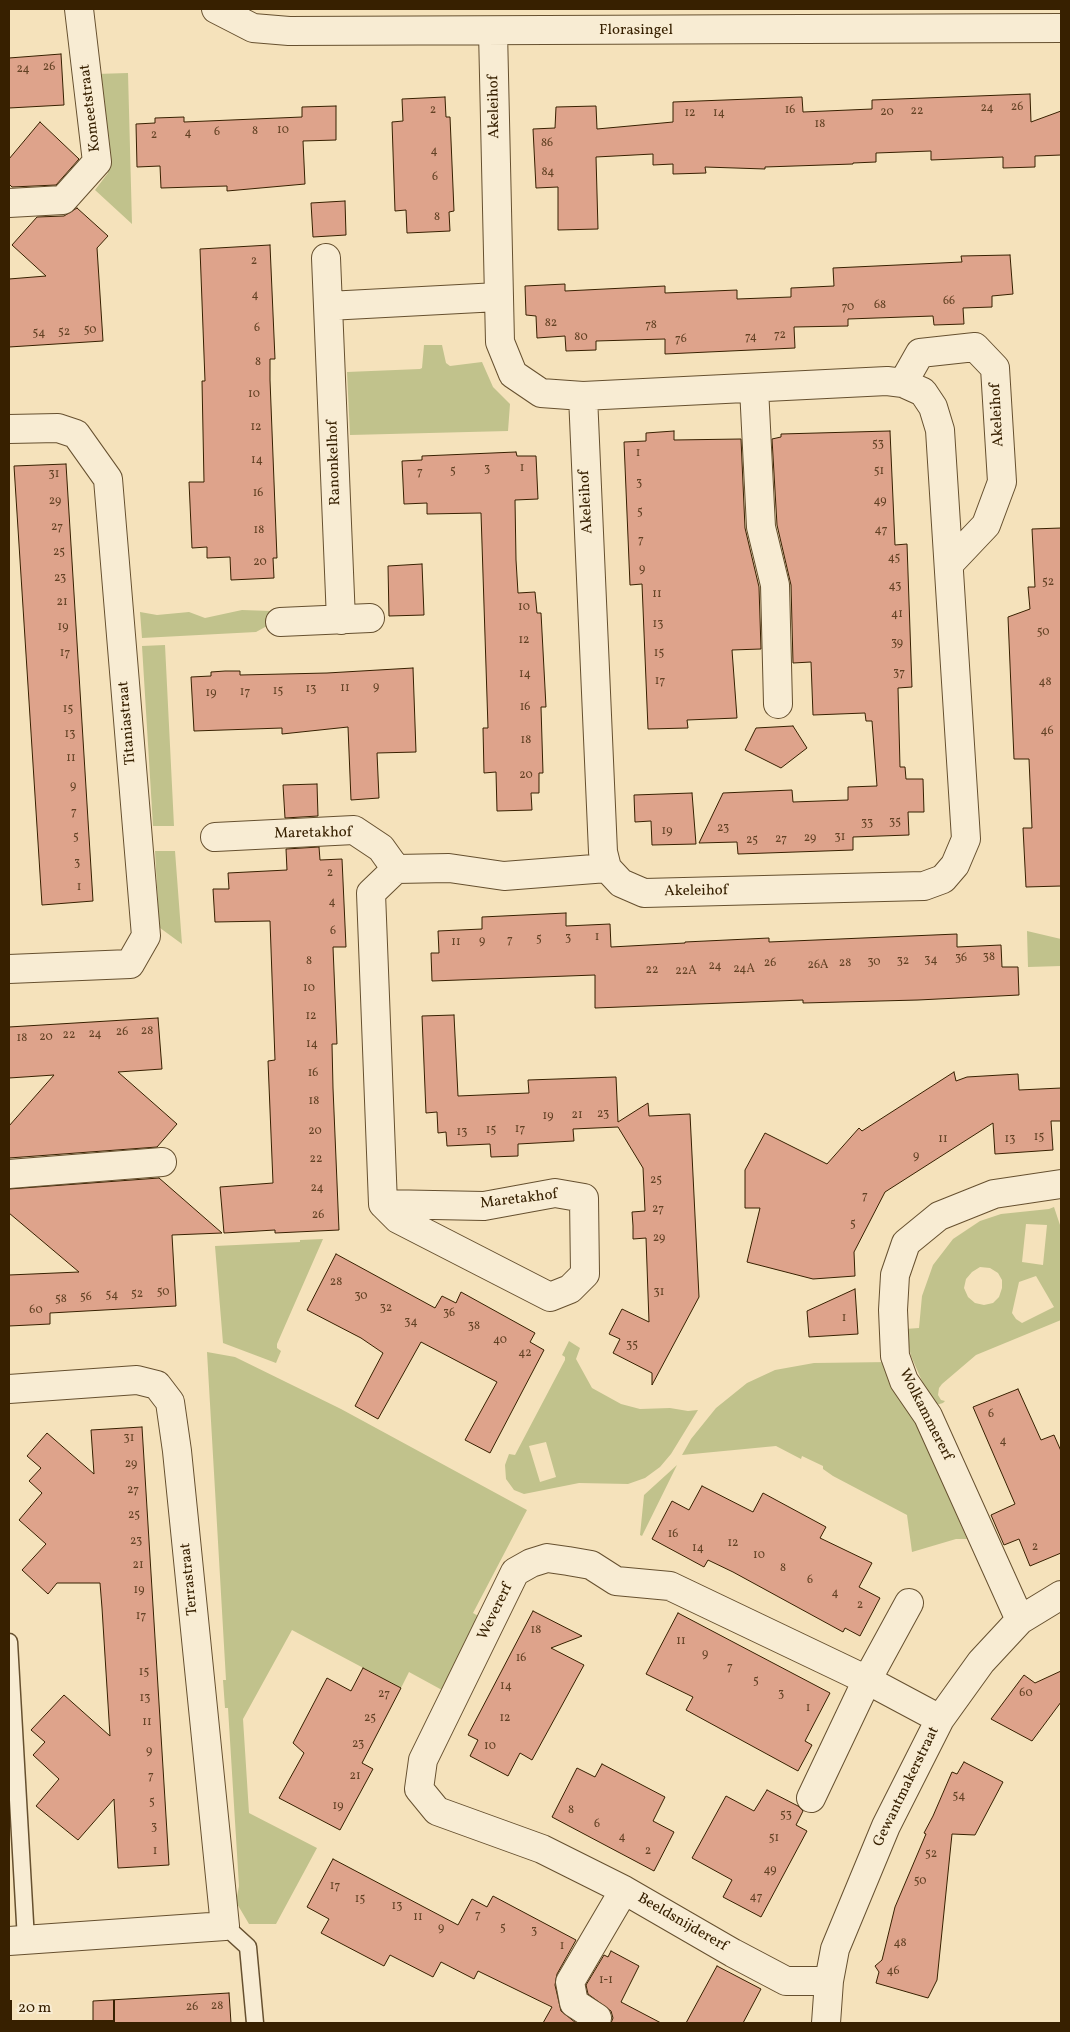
<!DOCTYPE html>
<html>
<head>
<meta charset="utf-8">
<style>
  body { margin:0 }
  #map { position:relative; width:1070px; height:2032px; overflow:hidden; background:#f5e2bb; font-family:Vollkorn,serif }
  canvas { display:block }
  .frame { position:absolute; inset:0; border:10px solid #372000; pointer-events:none }
  .scale { position:absolute; left:10px; top:2000px; width:105px; height:22px; box-sizing:border-box; border:2px solid #372000; border-top:0; padding-left:6px; font-size:15px; line-height:18px; white-space:nowrap; color:#372000; -webkit-text-stroke:4px #f8ecd3; paint-order:stroke }
</style>
</head>
<body>
<div id="map">
<canvas width="1070" height="2032"></canvas>
<div class="frame"></div>
<div class="scale">20 m</div>
</div>
<script>
const c = document.querySelector('canvas').getContext('2d');
c.lineJoin = 'round';
function paint(path, color) { c.fillStyle = color; c.fill(path, 'evenodd'); }
const toPath = rows => new Path2D(rows.map(r => 'M' + r).join(''));
function stroke(path, color, width, dash) { c.strokeStyle = color; c.lineWidth = width; c.lineCap = dash ? 'butt' : 'round'; c.setLineDash(dash || []); c.stroke(path); }
function label(font, color, halo, rows, align = 'center') {
  c.font = font + ' Vollkorn,serif'; c.lineWidth = 4; c.setLineDash([]); c.textBaseline = 'middle'; c.strokeStyle = halo; c.fillStyle = color; for (const [text, x, y, turn = 0] of rows) {
    c.save(); c.translate(x, y); c.rotate((+turn || 0) * Math.PI / 180); c.textAlign = isNaN(turn) ? turn : align; if (halo) c.strokeText(text, 0, 0); c.fillText(text, 0, 0); c.restore();
  }
}
paint(toPath([
  [128,73,132,224,95,190,108,173,96,74],
  [424,345,442,345,446,363,450,366,482,362,493,387,510,404,508,431,350,435,347,372,420,369,422,368],
  [242,610,271,611,271,617,267,626,256,632,142,638,140,612,157,615,189,612,205,618],
  [165,645,174,826,153,826,142,646],
  [155,851,175,851,182,944,156,925,158,905],
  [1027,931,1061,939,1061,966,1028,967],
  [1054,1207,1061,1228,1061,1320,976,1355,942,1384,939,1388,938,1395,941,1400,945,1401,943,1403,933,1406,911,1356,905,1329,919,1328,922,1296,933,1265,953,1239,980,1221,1001,1214,1049,1209],
  [1026,1224,1047,1225,1043,1265,1022,1262],
  [980,1267,990,1268,998,1273,1002,1280,1002,1288,999,1297,993,1303,984,1305,975,1303,968,1297,964,1288,966,1279,972,1272],
  [1036,1276,1054,1307,1022,1323,1016,1319,1012,1313,1019,1282],
  [323,1239,277,1344,277,1348,281,1351,276,1363,223,1343,215,1246,300,1242,300,1240],
  [569,1341,580,1348,576,1359,592,1388,621,1404,640,1409,670,1408,688,1411,698,1410,671,1454,660,1467,645,1478,628,1484,579,1483,524,1494,514,1490,506,1479,505,1465,509,1454,515,1455,565,1360,565,1357,562,1355],
  [546,1442,556,1477,540,1482,529,1446],
  [207,1352,235,1357,341,1409,527,1510,473,1613,480,1617,442,1690,409,1672,401,1688,292,1630,243,1719,249,1813,317,1848,276,1924,249,1924,236,1902,239,1886,228,1708,225,1708,223,1680,226,1680],
  [890,1362,967,1539,956,1539,912,1552,907,1515,833,1476,823,1469,823,1466,802,1456,801,1459,776,1446,682,1455,691,1439,716,1408,747,1383,775,1370,814,1363],
  [677,1465,642,1536,640,1535,644,1495]
]), '#c1c28c');
const building = toPath([
  [61,54,64,105,9,108,9,58,61,54],
  [1030,94,1031,122,1061,111,1061,155,1035,156,1035,167,1003,168,1003,157,931,160,931,151,876,153,876,162,853,163,853,164,765,167,765,169,705,167,706,173,673,174,673,164,653,165,653,154,596,157,598,229,558,230,558,187,536,188,533,129,555,128,556,107,596,106,597,129,673,122,673,102,802,97,803,112,872,109,872,100,1030,94],
  [445,97,446,117,450,117,454,211,449,212,450,231,407,233,406,210,395,211,392,122,403,121,402,99,445,97],
  [336,106,336,140,303,141,305,184,227,191,227,186,161,188,160,166,137,167,136,124,155,123,155,118,184,117,184,122,302,117,302,107,336,106],
  [40,122,79,159,56,185,12,187,9,184,9,159,40,122],
  [345,201,346,235,313,237,311,203,345,201],
  [77,208,108,236,97,248,103,341,9,347,9,279,46,276,12,245,37,217,64,216,77,208],
  [270,245,275,359,270,359,270,380,277,558,273,558,274,578,231,580,230,557,207,558,207,547,192,548,189,482,204,482,202,381,205,381,200,249,270,245],
  [1010,255,1013,294,992,296,992,307,963,308,964,324,934,325,933,316,848,319,848,326,794,327,795,348,665,354,665,339,596,341,596,350,566,351,565,336,537,338,536,316,526,315,525,286,565,284,565,291,665,286,665,293,737,290,737,299,791,297,791,288,834,286,833,268,962,262,961,256,1010,255],
  [674,431,674,440,741,439,745,528,759,587,761,649,732,650,737,718,687,720,688,728,648,729,642,584,630,585,624,442,646,441,646,433,674,431],
  [890,431,895,545,907,544,912,687,898,688,900,767,905,767,906,779,923,779,924,812,908,812,909,835,853,837,853,850,738,854,737,842,699,843,723,793,792,790,793,802,848,800,848,787,877,786,872,721,866,721,865,713,813,715,811,662,793,663,791,585,777,525,772,439,781,437,781,434,890,431],
  [516,452,517,456,536,456,538,499,515,500,516,560,518,593,535,592,537,613,541,613,546,707,541,707,543,773,539,773,539,793,531,793,532,810,497,811,496,772,484,773,483,728,488,728,481,513,427,514,427,503,404,504,402,461,422,460,422,456,516,452],
  [66,464,93,901,42,905,14,466,66,464],
  [1061,528,1061,886,1026,887,1023,828,1032,828,1029,759,1014,759,1008,617,1030,609,1028,587,1035,587,1032,529,1061,528],
  [422,564,424,615,389,616,388,566,422,564],
  [413,668,416,752,377,753,379,798,351,800,348,727,282,734,282,728,194,731,191,677,211,676,211,672,225,671,240,671,240,675,327,673,413,668],
  [793,726,807,748,781,768,745,750,756,728,793,726],
  [317,784,318,816,285,818,283,785,317,784],
  [692,793,696,844,652,845,651,821,635,822,634,795,692,793],
  [319,847,320,860,342,859,346,947,333,947,337,1044,332,1044,333,1088,339,1230,275,1233,275,1230,224,1233,220,1187,273,1183,268,1061,275,1060,270,921,215,922,213,889,229,889,228,873,287,870,286,849,319,847],
  [566,913,566,926,610,924,611,947,685,943,685,942,769,938,769,942,957,934,957,947,1001,945,1002,967,1018,967,1019,995,918,1000,803,1003,803,1000,595,1008,595,975,432,981,431,953,439,953,438,931,482,929,482,917,566,913],
  [454,1015,458,1096,529,1093,528,1080,616,1077,618,1122,648,1103,649,1116,690,1114,699,1297,652,1385,652,1373,613,1353,620,1339,609,1334,622,1309,649,1322,646,1238,633,1239,633,1226,632,1212,645,1211,643,1168,618,1127,573,1129,574,1141,518,1144,518,1156,491,1157,490,1144,447,1146,446,1132,438,1133,437,1112,426,1113,422,1016,454,1015],
  [158,1018,162,1069,118,1072,177,1124,157,1147,9,1158,9,1126,54,1075,9,1078,9,1027,158,1018],
  [954,1072,956,1081,967,1077,1018,1074,1019,1090,1061,1088,1061,1121,1051,1121,1053,1150,995,1154,993,1123,885,1192,854,1252,855,1276,813,1279,747,1262,760,1208,745,1208,745,1170,765,1133,827,1164,859,1128,862,1131,954,1072],
  [159,1178,222,1233,172,1235,176,1306,50,1313,50,1324,9,1326,9,1275,79,1272,9,1213,9,1189,159,1178],
  [336,1254,435,1308,442,1296,456,1303,461,1292,535,1333,530,1342,544,1350,490,1453,465,1440,497,1382,421,1342,378,1419,355,1406,383,1353,361,1338,307,1310,336,1254],
  [855,1289,858,1334,809,1337,807,1311,855,1289],
  [1018,1389,1041,1440,1054,1435,1061,1451,1061,1553,1030,1566,1019,1539,1004,1545,991,1515,1015,1504,973,1407,1018,1389],
  [142,1427,169,1865,118,1868,114,1799,78,1840,36,1806,59,1779,33,1755,45,1742,31,1730,64,1695,110,1736,102,1608,100,1583,57,1583,48,1594,22,1570,46,1544,19,1520,42,1493,29,1481,41,1468,27,1456,47,1433,94,1474,91,1430,142,1427],
  [702,1486,753,1512,763,1493,826,1527,820,1538,872,1563,859,1587,880,1598,860,1636,845,1628,843,1632,733,1572,708,1560,704,1567,652,1539,672,1501,689,1510,702,1486],
  [533,1611,582,1636,551,1648,584,1665,532,1760,520,1753,508,1776,470,1756,478,1740,468,1735,533,1611],
  [678,1613,830,1693,805,1741,812,1745,798,1771,686,1710,693,1697,646,1674,678,1613],
  [363,1668,401,1688,362,1763,373,1769,340,1830,279,1798,304,1753,293,1743,327,1678,351,1691,363,1668],
  [1061,1671,1061,1702,1032,1741,991,1719,1024,1675,1035,1683,1061,1671],
  [964,1762,1003,1782,975,1835,952,1834,937,1980,928,1998,876,1983,879,1972,875,1966,882,1960,895,1907,926,1834,924,1833,933,1816,952,1772,957,1774,964,1762],
  [602,1764,665,1797,653,1821,674,1832,654,1871,552,1817,577,1768,595,1777,602,1764],
  [767,1790,798,1806,803,1811,796,1825,807,1831,761,1917,723,1897,732,1880,692,1858,726,1796,754,1811,767,1790],
  [333,1859,458,1925,472,1899,487,1907,493,1896,576,1940,557,1974,555,1985,561,2011,576,2023,543,2023,552,2007,478,1971,474,1979,441,1962,433,1977,390,1955,384,1966,321,1933,329,1919,307,1907,333,1859],
  [611,1951,639,1966,621,2002,661,2023,611,2023,613,2018,611,2011,588,1994,586,1985,604,1955,608,1957,611,1951],
  [717,1966,761,1989,743,2023,686,2023,717,1966],
  [229,1993,231,2023,93,2023,93,2001,229,1993]
]);
paint(building, '#dea38b');
stroke(building, '#372000', 1);
const service = toPath([
  [9,1642,26,1940],
  [225,1926,248,1947,255,2023]
]);
const minor = toPath([
  [216,9,253,28,289,31,1061,28],
  [493,31,500,342,513,374,541,393,583,396,887,381,903,383,923,392,933,407,940,430,966,839,955,865,943,879,924,886,644,893,621,883,607,868,603,852,583,396],
  [9,203,63,200,97,162,79,9],
  [326,258,341,620],
  [328,306,498,297],
  [903,383,920,353,975,347,995,368,1002,482,986,525,950,563],
  [754,388,761,527,775,585,778,704],
  [9,429,58,428,76,434,108,479,146,936,130,964,9,969],
  [280,622,370,618],
  [215,837,354,830,381,848,396,869],
  [9,1174,162,1162],
  [383,1204,484,1206,555,1193,584,1198,585,1274,570,1289,550,1297,398,1219,383,1204,371,893,396,869,449,868,504,876,607,868],
  [9,1389,137,1380,157,1385,170,1402,177,1451,225,1926,9,1941],
  [1020,1620,928,1416,904,1381,895,1356,893,1310,895,1275,906,1243,939,1216,994,1194,1061,1184],
  [811,1798,867,1680,909,1603],
  [624,1890,542,1849,437,1811,419,1789,423,1760,515,1572,531,1563,547,1558,568,1561,591,1565,616,1581,670,1586,867,1680,940,1719],
  [597,2018,574,2003,570,1982,624,1890,733,1953,786,1981,829,1981],
  [826,2023,829,1981,835,1949,886,1826,940,1719,981,1662,1020,1620,1061,1595]
]);
stroke(service, '#66502f', 19);
stroke(minor, '#66502f', 30);
stroke(service, '#f8ecd3', 16);
stroke(minor, '#f8ecd3', 28);
label('12px', '#614123', null, [
  ["26",49,68],
  ["24",23,70],
  ["26",1017,108],
  ["24",987,109],
  ["2",433,111],
  ["16",790,111],
  ["22",917,112],
  ["20",887,113],
  ["12",690,114],
  ["14",719,114],
  ["18",820,125],
  ["10",283,131],
  ["8",255,132],
  ["6",217,133],
  ["4",188,134],
  ["2",154,136],
  ["86",547,144],
  ["4",434,152],
  ["84",548,173],
  ["6",435,178],
  ["8",437,218],
  ["2",254,262],
  ["4",255,296],
  ["66",949,302],
  ["68",880,306],
  ["70",848,308],
  ["82",551,324],
  ["78",651,326],
  ["6",257,329],
  ["50",90,331],
  ["52",64,333],
  ["54",39,334],
  ["72",780,336],
  ["80",581,338],
  ["74",751,338],
  ["76",681,340],
  ["8",258,363],
  ["10",254,395],
  ["12",256,428],
  ["53",878,445],
  ["1",638,454],
  ["14",257,461],
  ["1",522,469],
  ["3",487,470],
  ["5",453,472],
  ["51",879,472],
  ["7",420,473],
  ["31",54,475],
  ["3",639,484],
  ["16",258,494],
  ["29",55,502],
  ["49",880,502],
  ["5",640,513],
  ["27",57,528],
  ["18",259,531],
  ["47",881,531],
  ["7",641,541],
  ["25",59,553],
  ["45",894,559],
  ["20",260,563],
  ["9",642,570],
  ["23",60,579],
  ["52",1048,583],
  ["43",895,587],
  ["11",657,595],
  ["21",62,603],
  ["10",524,608],
  ["41",897,615],
  ["13",658,625],
  ["19",63,628],
  ["50",1043,633],
  ["12",524,641],
  ["39",897,644],
  ["17",65,654],
  ["15",659,654],
  ["37",899,674],
  ["14",525,675],
  ["17",660,682],
  ["48",1045,683],
  ["9",376,688],
  ["11",345,689],
  ["13",311,690],
  ["15",278,692],
  ["17",245,693],
  ["19",211,694],
  ["16",525,708],
  ["15",68,710],
  ["46",1047,732],
  ["13",70,735],
  ["18",526,741],
  ["11",71,759],
  ["20",526,776],
  ["9",73,787],
  ["7",74,813],
  ["35",895,823],
  ["33",867,824],
  ["23",723,829],
  ["19",667,832],
  ["5",76,838],
  ["31",840,838],
  ["29",810,839],
  ["27",781,840],
  ["25",752,841],
  ["3",77,864],
  ["2",330,874],
  ["1",79,888],
  ["4",332,903],
  ["6",333,932],
  ["1",597,938],
  ["3",568,939],
  ["5",539,940],
  ["7",510,941],
  ["9",482,942],
  ["11",456,943],
  ["38",989,958],
  ["36",961,959],
  ["34",931,961],
  ["8",309,962],
  ["32",903,962],
  ["30",874,963],
  ["26",770,964],
  ["28",845,964],
  ["26A",818,966],
  ["24",715,967],
  ["24A",744,970],
  ["22",652,971],
  ["22A",686,972],
  ["10",309,989],
  ["12",311,1017],
  ["28",147,1032],
  ["26",122,1033],
  ["24",95,1035],
  ["22",69,1036],
  ["20",46,1038],
  ["18",22,1039],
  ["14",312,1045],
  ["16",313,1074],
  ["18",314,1102],
  ["23",603,1115],
  ["21",577,1116],
  ["19",548,1117],
  ["17",520,1130],
  ["15",491,1131],
  ["20",315,1132],
  ["13",462,1133],
  ["15",1039,1138],
  ["11",943,1140],
  ["13",1010,1140],
  ["9",916,1157],
  ["22",316,1160],
  ["25",656,1181],
  ["24",317,1189],
  ["7",865,1197],
  ["27",658,1210],
  ["26",318,1216],
  ["5",853,1225],
  ["29",659,1239],
  ["28",336,1283],
  ["50",163,1293],
  ["31",659,1293],
  ["52",137,1295],
  ["54",112,1296],
  ["30",361,1297],
  ["56",86,1298],
  ["58",61,1300],
  ["32",386,1309],
  ["60",36,1311],
  ["36",449,1314],
  ["1",844,1319],
  ["34",411,1323],
  ["38",474,1327],
  ["40",500,1341],
  ["35",632,1346],
  ["42",525,1354],
  ["6",991,1415],
  ["31",129,1439],
  ["4",1003,1442],
  ["29",131,1465],
  ["27",133,1491],
  ["25",134,1516],
  ["16",673,1535],
  ["23",136,1542],
  ["12",733,1544],
  ["2",1035,1548],
  ["14",698,1549],
  ["10",759,1556],
  ["21",138,1566],
  ["8",783,1569],
  ["6",810,1581],
  ["19",139,1591],
  ["4",835,1594],
  ["2",860,1606],
  ["17",141,1617],
  ["18",536,1631],
  ["11",681,1642],
  ["9",705,1655],
  ["16",521,1659],
  ["7",730,1668],
  ["15",144,1673],
  ["5",756,1682],
  ["14",506,1687],
  ["60",1026,1694],
  ["27",384,1695],
  ["3",781,1695],
  ["13",145,1699],
  ["1",808,1709],
  ["25",370,1719],
  ["12",505,1719],
  ["11",147,1723],
  ["23",358,1745],
  ["10",490,1747],
  ["9",149,1752],
  ["7",151,1777],
  ["21",355,1777],
  ["54",959,1797],
  ["5",152,1803],
  ["19",338,1807],
  ["8",571,1811],
  ["53",786,1816],
  ["6",597,1825],
  ["3",154,1828],
  ["4",622,1838],
  ["51",774,1839],
  ["1",155,1852],
  ["2",648,1852],
  ["52",931,1855],
  ["49",770,1871],
  ["50",920,1882],
  ["17",335,1887],
  ["47",756,1898],
  ["15",360,1900],
  ["13",397,1907],
  ["7",478,1916],
  ["11",418,1918],
  ["9",441,1929],
  ["5",503,1929],
  ["3",534,1932],
  ["48",900,1944],
  ["1",562,1947],
  ["46",893,1972],
  ["1-1",606,1981],
  ["28",217,2007],
  ["26",192,2008]
]);
label('15px', '#372000', '#f8ecd3', [
  ["Florasingel",636,31],
  ["Akeleihof",495,107,-91],
  ["Komeetstraat",91,108,-97],
  ["Akeleihof",998,415,-93],
  ["Ranonkelhof",335,463,-92],
  ["Akeleihof",587,502,-93],
  ["Titaniastraat",128,723,-95],
  ["Maretakhof",313,834,-1],
  ["Akeleihof",696,892,-1],
  ["Maretakhof",519,1200,-7],
  ["Wolkammererf",925,1415,63],
  ["Terrastraat",190,1579,-96],
  ["Wevererf",496,1612,-64],
  ["Gewantmakerstraat",907,1787,-64],
  ["Beeldsnijdererf",682,1923,30]
]);
</script>
</body>
</html>
